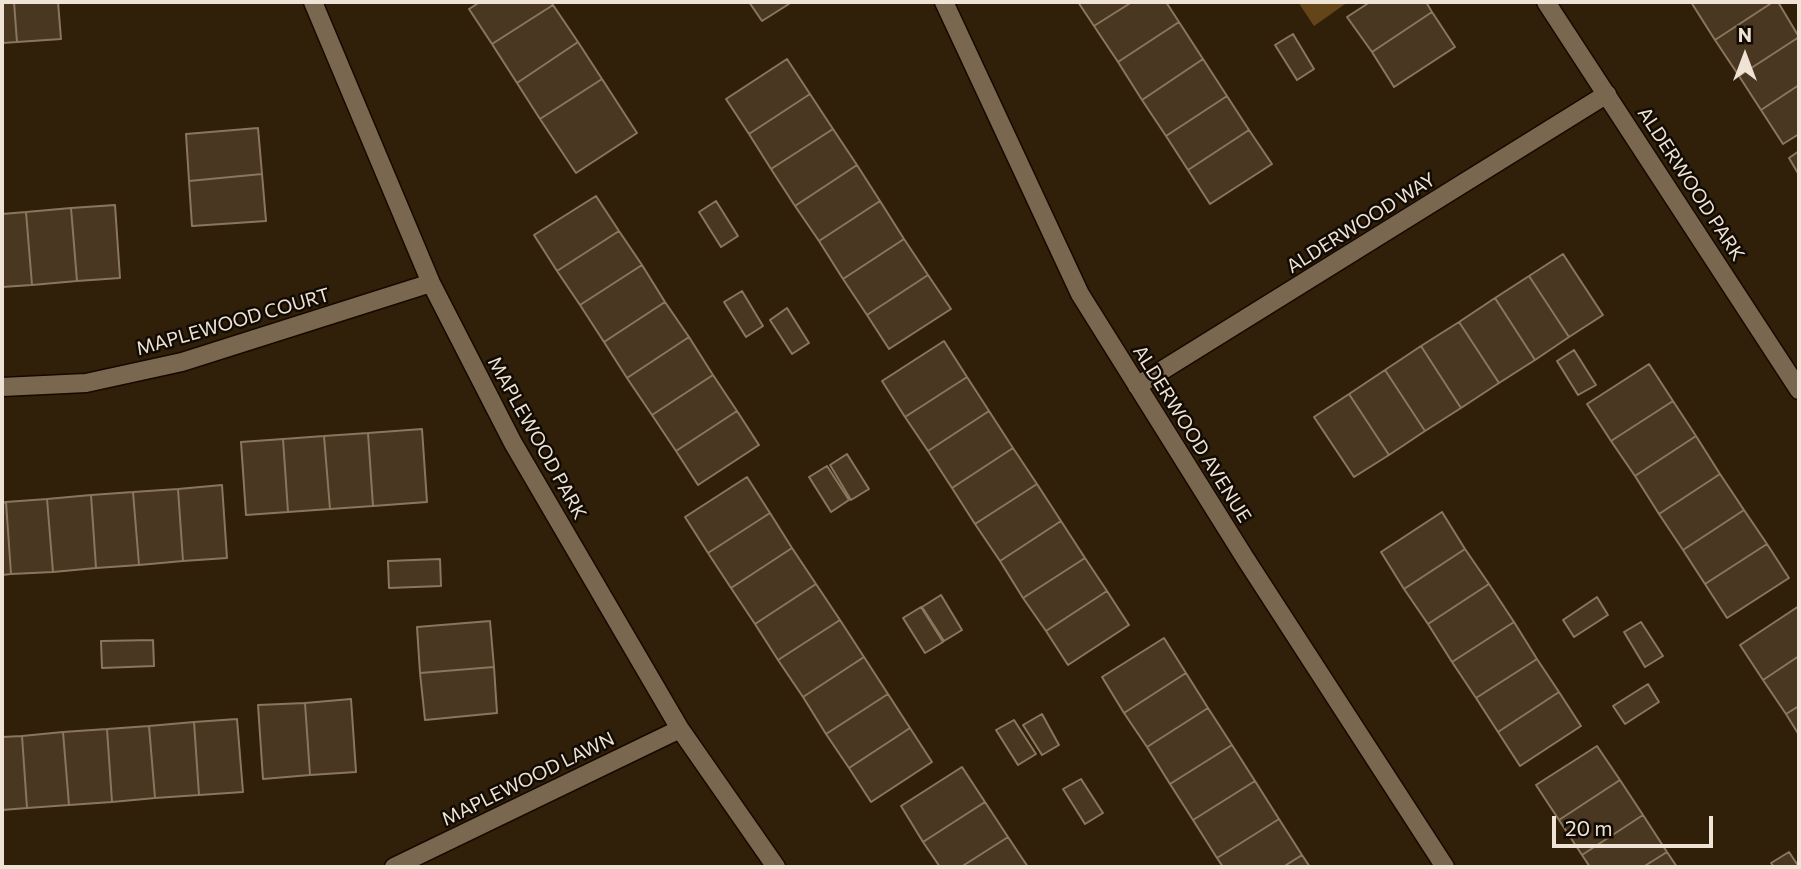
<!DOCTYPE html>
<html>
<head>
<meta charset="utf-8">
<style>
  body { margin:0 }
  #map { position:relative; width:1801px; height:869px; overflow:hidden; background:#302009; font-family:Commissioner,sans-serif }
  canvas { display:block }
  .frame { position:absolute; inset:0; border:4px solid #eee3d5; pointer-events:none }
  .north { position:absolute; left:1710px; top:21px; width:70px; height:70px; -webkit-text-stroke:5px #120b04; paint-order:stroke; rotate:0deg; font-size:19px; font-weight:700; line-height:28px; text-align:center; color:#eee3d5 }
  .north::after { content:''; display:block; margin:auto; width:24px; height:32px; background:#eee3d5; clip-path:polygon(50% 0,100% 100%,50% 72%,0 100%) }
  .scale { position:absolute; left:1552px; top:816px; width:161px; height:32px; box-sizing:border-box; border:4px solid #eee3d5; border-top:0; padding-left:9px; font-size:21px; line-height:24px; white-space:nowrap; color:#eee3d5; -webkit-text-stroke:5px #120b04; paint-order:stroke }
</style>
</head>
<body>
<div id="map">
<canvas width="1801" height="869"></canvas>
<div class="frame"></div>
<div class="north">N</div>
<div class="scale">20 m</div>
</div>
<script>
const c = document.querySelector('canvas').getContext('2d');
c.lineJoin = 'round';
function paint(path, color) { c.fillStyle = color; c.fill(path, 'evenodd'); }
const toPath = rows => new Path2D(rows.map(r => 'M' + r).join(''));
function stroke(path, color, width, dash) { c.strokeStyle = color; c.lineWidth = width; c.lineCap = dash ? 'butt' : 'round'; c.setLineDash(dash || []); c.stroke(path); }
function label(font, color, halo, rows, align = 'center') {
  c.font = font + ' Commissioner,sans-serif'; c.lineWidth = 5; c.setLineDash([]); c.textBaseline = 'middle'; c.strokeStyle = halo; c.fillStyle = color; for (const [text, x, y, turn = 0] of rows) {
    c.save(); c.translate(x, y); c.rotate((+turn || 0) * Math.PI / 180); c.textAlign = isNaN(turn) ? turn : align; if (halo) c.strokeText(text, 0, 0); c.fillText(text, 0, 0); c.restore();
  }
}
paint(toPath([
  [1298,2,1348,2,1314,26]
]), '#644519');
const building = toPath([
  [2,2,14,2,17,42,2,43,2,2],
  [14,2,58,2,61,39,17,42,14,2],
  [480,2,551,2,553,5,492,44,469,9,480,2],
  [749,2,792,2,762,21,749,2],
  [1078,2,1132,2,1094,26,1078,2],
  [1132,2,1166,2,1179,22,1118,62,1094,26,1132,2],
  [1370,2,1426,2,1432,12,1372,52,1347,17,1370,2],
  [1691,2,1773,2,1715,40,1691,2],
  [1773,2,1778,2,1799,37,1739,76,1715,40,1773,2],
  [553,5,578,42,517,83,492,44,553,5],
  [1432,12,1455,47,1394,87,1372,52,1432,12],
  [1179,22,1203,59,1142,100,1118,62,1179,22],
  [1293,34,1314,69,1297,80,1275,45,1293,34],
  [1799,37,1799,85,1761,110,1739,76,1799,37],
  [578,42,602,79,540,119,517,83,578,42],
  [787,59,810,94,749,134,726,99,787,59],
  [1203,59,1227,96,1166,136,1142,100,1203,59],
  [602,79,637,133,576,173,540,119,602,79],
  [1799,85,1799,134,1783,144,1761,110,1799,85],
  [810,94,833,129,771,169,749,134,810,94],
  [1227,96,1249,130,1188,170,1166,136,1227,96],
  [258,128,262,174,189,181,186,134,258,128],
  [833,129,857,165,795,206,771,169,833,129],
  [1249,130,1272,164,1210,204,1188,170,1249,130],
  [1799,151,1799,175,1789,158,1799,151],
  [857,165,880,201,819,241,795,206,857,165],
  [262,174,266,221,192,226,189,181,262,174],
  [596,196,619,231,557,271,534,235,596,196],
  [716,201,738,236,721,247,699,212,716,201],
  [880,201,904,239,843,279,819,241,880,201],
  [115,205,120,278,77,281,71,208,115,205],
  [71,208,77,281,32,285,26,212,71,208],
  [26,212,32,285,2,287,2,214,26,212],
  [619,231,642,265,580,305,557,271,619,231],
  [904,239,928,275,867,315,843,279,904,239],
  [1563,254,1603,315,1569,337,1529,276,1563,254],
  [642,265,665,302,604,342,580,305,642,265],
  [928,275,951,309,889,349,867,315,928,275],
  [1529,276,1569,337,1535,360,1495,298,1529,276],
  [742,291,763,326,746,337,724,302,742,291],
  [1495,298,1535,360,1499,383,1459,322,1495,298],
  [665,302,689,337,627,378,604,342,665,302],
  [787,308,809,343,792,354,770,320,787,308],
  [1459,322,1499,383,1461,408,1421,346,1459,322],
  [689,337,713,375,652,415,627,378,689,337],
  [944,341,967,377,905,417,882,381,944,341],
  [1421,346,1461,408,1425,431,1385,370,1421,346],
  [1574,350,1596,385,1578,395,1557,361,1574,350],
  [1649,364,1673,401,1611,441,1587,404,1649,364],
  [1385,370,1425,431,1389,455,1349,394,1385,370],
  [713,375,737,411,676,451,652,415,713,375],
  [967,377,989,411,928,451,905,417,967,377],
  [1349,394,1389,455,1354,477,1314,417,1349,394],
  [1673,401,1696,436,1635,476,1611,441,1673,401],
  [737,411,759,445,698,485,676,451,737,411],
  [989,411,1013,448,952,488,928,451,989,411],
  [422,429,427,502,373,506,368,433,422,429],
  [368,433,373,506,330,509,324,436,368,433],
  [324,436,330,509,288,512,283,439,324,436],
  [1696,436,1720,474,1659,514,1635,476,1696,436],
  [283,439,288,512,246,515,241,442,283,439],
  [1013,448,1037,484,975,524,952,488,1013,448],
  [847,454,869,489,851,500,830,465,847,454],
  [827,466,849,500,831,512,809,477,827,466],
  [1720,474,1744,510,1683,550,1659,514,1720,474],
  [747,477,770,513,708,553,685,517,747,477],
  [1037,484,1061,521,1000,561,975,524,1037,484],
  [222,485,227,558,183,561,178,489,222,485],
  [178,489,183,561,139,565,133,492,178,489],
  [133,492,139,565,96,568,91,495,133,492],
  [91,495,96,568,53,572,47,499,91,495],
  [47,499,53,572,11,574,6,502,47,499],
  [6,502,11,574,2,575,2,503,6,502],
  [1744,510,1767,544,1705,584,1683,550,1744,510],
  [1442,512,1465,549,1404,589,1381,552,1442,512],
  [770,513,792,548,731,588,708,553,770,513],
  [1061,521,1085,558,1023,598,1000,561,1061,521],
  [1767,544,1789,578,1727,618,1705,584,1767,544],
  [792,548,816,584,755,624,731,588,792,548],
  [1465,549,1489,584,1428,624,1404,589,1465,549],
  [1085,558,1107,591,1046,631,1023,598,1085,558],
  [440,559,441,586,389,588,388,561,440,559],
  [816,584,840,620,778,660,755,624,816,584],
  [1489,584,1514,622,1452,662,1428,624,1489,584],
  [1107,591,1129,625,1068,665,1046,631,1107,591],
  [941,595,962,630,944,641,922,607,941,595],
  [1597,597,1608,615,1574,637,1563,620,1597,597],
  [1799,606,1799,656,1763,680,1740,645,1799,606],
  [921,607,943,642,925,653,903,618,921,607],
  [840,620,864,657,803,697,778,660,840,620],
  [490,621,494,667,420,673,417,627,490,621],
  [1514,622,1537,659,1476,698,1452,662,1514,622],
  [1641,622,1663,656,1645,667,1624,632,1641,622],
  [1164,638,1186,673,1124,713,1102,677,1164,638],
  [153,640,154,666,102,668,101,641,153,640],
  [1799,656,1799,706,1786,714,1763,680,1799,656],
  [864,657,888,694,826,734,803,697,864,657],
  [1537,659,1559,692,1498,732,1476,698,1537,659],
  [494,667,497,713,425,720,420,673,494,667],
  [1186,673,1208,708,1147,747,1124,713,1186,673],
  [1648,684,1659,702,1625,724,1613,706,1648,684],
  [1559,692,1581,726,1520,766,1498,732,1559,692],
  [888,694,910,728,849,768,826,734,888,694],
  [351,699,356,772,310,775,305,703,351,699],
  [305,703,310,775,263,779,258,705,305,703],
  [1799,706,1799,735,1786,714,1799,706],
  [1208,708,1232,745,1170,784,1147,747,1208,708],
  [1042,714,1059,745,1042,755,1023,725,1042,714],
  [237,719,243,792,199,795,194,722,237,719],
  [1014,720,1036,754,1018,765,996,730,1014,720],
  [194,722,199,795,155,798,149,726,194,722],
  [149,726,155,798,112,802,107,729,149,726],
  [910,728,932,762,871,802,849,768,910,728],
  [107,729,112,802,69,805,63,732,107,729],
  [63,732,69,805,27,808,22,736,63,732],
  [22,736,27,808,2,810,2,737,22,736],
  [1232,745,1255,781,1193,820,1170,784,1232,745],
  [1597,746,1620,780,1559,820,1536,785,1597,746],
  [962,767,985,802,923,842,901,806,962,767],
  [1081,779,1103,813,1085,824,1063,789,1081,779],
  [1620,780,1643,815,1582,855,1559,820,1620,780],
  [1255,781,1279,819,1217,858,1193,820,1255,781],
  [985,802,1008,837,961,867,940,867,923,842,985,802],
  [1643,815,1667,852,1643,867,1590,867,1582,855,1643,815],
  [1279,819,1302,855,1283,867,1223,867,1217,858,1279,819],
  [1008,837,1028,867,961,867,1008,837],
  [1667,852,1677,867,1643,867,1667,852],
  [1789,852,1799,867,1774,867,1771,863,1789,852],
  [1302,855,1310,867,1283,867,1302,855]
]);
paint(building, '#493721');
stroke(building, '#8a765d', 2);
const minor = toPath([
  [313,2,431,283,513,443,680,729,776,867],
  [944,2,1080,294,1245,558,1445,867],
  [1546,2,1799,390],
  [1137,386,1607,94],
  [2,387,86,383,182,362,431,283],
  [394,867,680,729]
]);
stroke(minor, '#170900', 21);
stroke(minor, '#7a674f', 18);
label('19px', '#eee3d5', '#120b04', [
  ["ALDERWOOD PARK",1691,184,57],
  ["ALDERWOOD WAY",1361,223,-32],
  ["MAPLEWOOD COURT",233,322,-16],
  ["ALDERWOOD AVENUE",1192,434,58],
  ["MAPLEWOOD PARK",537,438,61],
  ["MAPLEWOOD LAWN",528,779,-26]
]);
</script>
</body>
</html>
